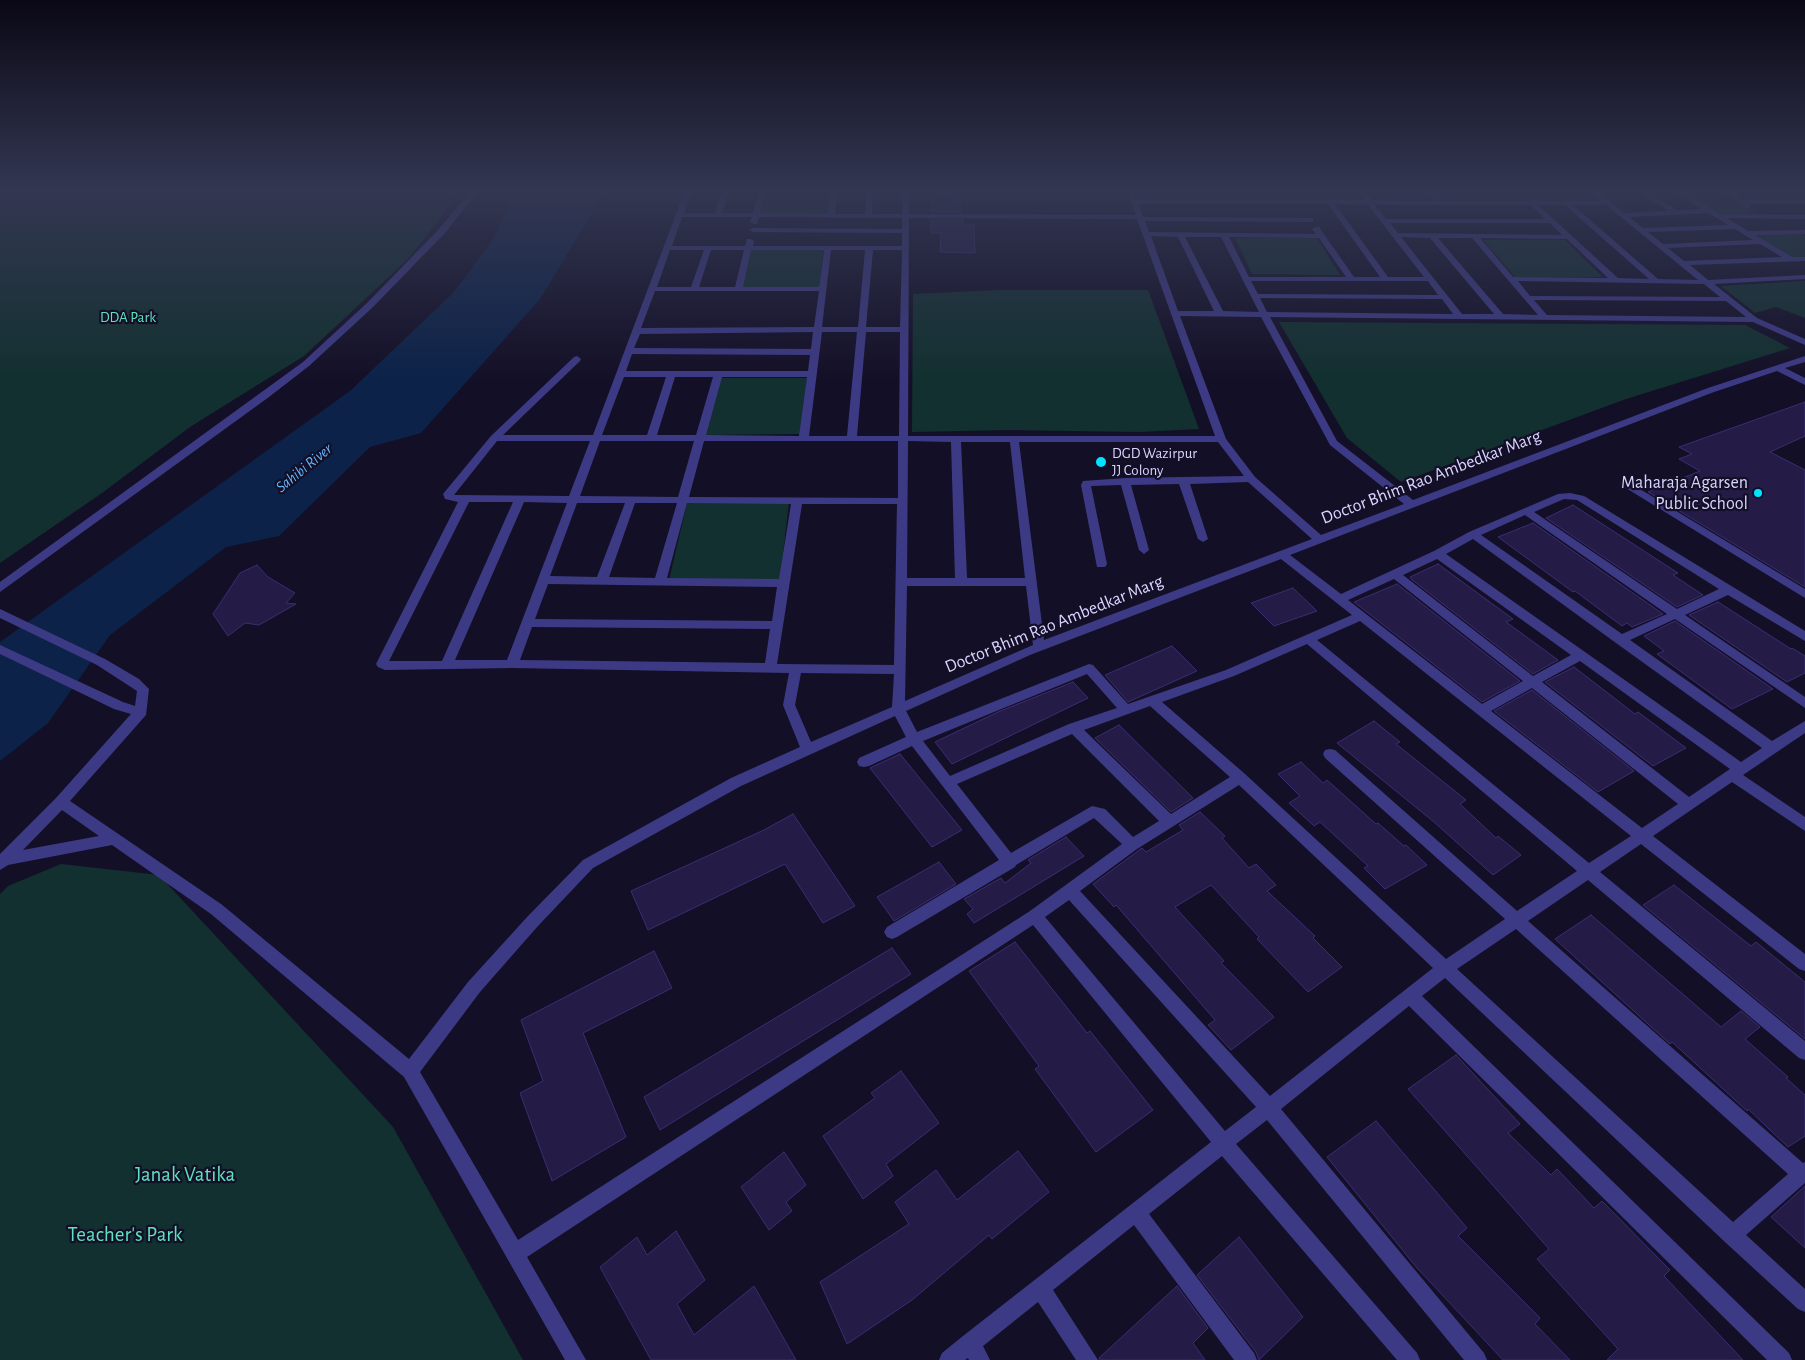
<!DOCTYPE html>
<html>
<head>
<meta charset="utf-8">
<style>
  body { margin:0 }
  canvas { display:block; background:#130f26 }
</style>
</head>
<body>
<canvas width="1805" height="1360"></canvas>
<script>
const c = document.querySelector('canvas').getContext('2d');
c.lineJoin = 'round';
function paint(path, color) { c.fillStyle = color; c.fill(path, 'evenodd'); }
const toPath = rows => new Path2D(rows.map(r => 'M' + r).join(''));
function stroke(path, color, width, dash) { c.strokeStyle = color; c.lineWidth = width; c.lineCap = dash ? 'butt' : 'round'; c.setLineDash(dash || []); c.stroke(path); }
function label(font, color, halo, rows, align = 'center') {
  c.font = font + ' "Alegreya Sans",sans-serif'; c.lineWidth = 4.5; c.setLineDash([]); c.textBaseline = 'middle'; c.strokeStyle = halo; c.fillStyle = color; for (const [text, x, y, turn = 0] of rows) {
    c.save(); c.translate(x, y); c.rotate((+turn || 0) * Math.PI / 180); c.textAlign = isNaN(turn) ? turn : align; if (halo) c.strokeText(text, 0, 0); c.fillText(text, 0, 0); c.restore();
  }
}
paint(toPath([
  [0,190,462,190,408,259,304,356,190,427,102,493,0,563],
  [765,190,831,190,828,214,759,214],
  [1679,190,1724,190,1758,216,1719,215],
  [1801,233,1805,236,1805,258,1791,258,1749,234],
  [1235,238,1317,238,1340,275,1252,274],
  [1483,240,1565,240,1603,277,1515,277],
  [750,249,823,249,819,287,741,287],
  [1805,281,1805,318,1776,307,1755,313,1721,286],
  [999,290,1148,290,1199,429,1139,432,1008,430,912,432,913,294],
  [1279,322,1745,325,1790,348,1626,399,1401,482,1347,438],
  [719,378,807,378,800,434,705,435],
  [789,502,780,580,669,580,687,503],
  [61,864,159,875,393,1127,523,1360,0,1360,0,894,8,886]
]), '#12302f');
paint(toPath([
  [517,190,606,190,540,299,421,433,370,447,279,536,226,547,110,635,48,723,0,761,0,642,350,391,453,293,492,241]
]), '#0c2248');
const building = toPath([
  [932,190,958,190,961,212,931,212,932,190],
  [931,220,963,220,964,225,974,225,975,253,940,252,941,233,931,233,931,220],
  [1805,402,1805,436,1770,452,1805,470,1805,587,1648,492,1700,471,1679,459,1692,454,1679,447,1805,402],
  [1573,505,1678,573,1673,575,1703,595,1677,607,1546,518,1573,505],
  [1533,523,1663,614,1632,627,1627,623,1622,626,1575,591,1573,592,1498,537,1533,523],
  [1438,564,1513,619,1506,622,1558,660,1533,674,1411,579,1410,577,1438,564],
  [257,565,268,577,295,593,286,603,296,604,259,625,245,623,228,636,213,614,240,573,257,565],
  [1397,584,1520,681,1482,702,1354,602,1397,584],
  [1293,588,1317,611,1274,626,1251,603,1293,588],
  [1718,602,1791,649,1792,648,1805,656,1805,673,1787,682,1689,615,1718,602],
  [1675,621,1773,689,1732,709,1657,654,1664,651,1644,636,1675,621],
  [1172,646,1197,671,1128,702,1105,675,1172,646],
  [1574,667,1635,714,1638,712,1686,748,1653,766,1545,682,1574,667],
  [1073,682,1088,698,952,764,935,742,998,712,1073,682],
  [1532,690,1634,771,1598,792,1494,711,1532,690],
  [1374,721,1400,742,1396,744,1466,800,1460,804,1496,838,1498,836,1521,855,1493,875,1434,822,1337,743,1374,721],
  [1119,725,1193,798,1171,812,1095,738,1119,725],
  [900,754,962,830,932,847,870,768,900,754],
  [1301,762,1323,783,1327,780,1376,824,1378,823,1404,846,1406,845,1427,865,1385,889,1364,868,1368,866,1320,822,1314,826,1289,803,1300,796,1278,774,1301,762],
  [1200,812,1225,836,1222,838,1249,868,1256,864,1276,885,1267,891,1315,936,1313,938,1342,967,1308,992,1257,939,1259,937,1211,885,1175,907,1224,961,1221,963,1274,1017,1231,1050,1208,1025,1215,1020,1116,905,1114,907,1093,884,1142,848,1146,852,1183,830,1179,825,1200,812],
  [793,814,855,906,823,923,785,864,648,930,631,891,764,830,793,814],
  [1066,837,1084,856,974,923,967,914,973,909,964,899,1001,878,1005,883,1031,863,1028,860,1066,837],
  [939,862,956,884,894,921,877,897,939,862],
  [1674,885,1751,946,1756,942,1805,982,1805,1039,1643,905,1674,885],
  [1591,915,1721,1027,1741,1011,1760,1027,1745,1039,1788,1077,1786,1078,1805,1095,1805,1136,1788,1147,1748,1109,1747,1111,1672,1042,1670,1044,1648,1024,1555,939,1591,915],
  [1015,942,1087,1033,1090,1031,1153,1110,1096,1152,1035,1069,1039,1066,969,971,1015,942],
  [892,948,911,974,660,1130,644,1097,892,948],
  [654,951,672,988,583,1033,626,1137,552,1181,520,1093,543,1081,521,1020,654,951],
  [1456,1055,1520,1124,1508,1133,1551,1175,1557,1169,1594,1208,1602,1201,1670,1270,1664,1276,1743,1360,1607,1360,1618,1349,1537,1259,1549,1249,1408,1089,1456,1055],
  [901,1071,939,1123,886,1164,893,1176,863,1199,823,1136,875,1098,871,1093,901,1071],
  [1376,1121,1467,1228,1458,1236,1540,1318,1535,1324,1570,1360,1503,1360,1417,1268,1327,1157,1376,1121],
  [1018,1151,1049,1192,992,1239,989,1235,912,1300,847,1344,820,1282,909,1224,895,1202,936,1170,957,1200,1018,1151],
  [784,1152,806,1185,786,1202,792,1211,769,1230,741,1187,784,1152],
  [1805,1186,1805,1248,1771,1217,1805,1186],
  [676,1231,705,1280,677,1304,694,1335,754,1286,796,1360,651,1360,600,1267,637,1237,647,1255,676,1231],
  [1239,1237,1303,1317,1259,1360,1256,1352,1197,1275,1239,1237],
  [1177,1286,1208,1328,1193,1343,1205,1360,1100,1360,1099,1358,1177,1286]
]);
paint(building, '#241b47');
stroke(building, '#3b2d73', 1);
paint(toPath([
  [472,190,479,190,445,233,373,307,309,366,269,397,0,592,0,582,303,362,367,303,439,229,472,190],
  [685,190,692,190,684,213,715,213,722,190,729,190,722,213,753,213,759,190,765,190,760,213,828,214,831,190,837,190,835,214,865,214,867,190,873,190,872,214,902,214,903,190,909,190,909,214,1136,215,1127,190,1134,190,1137,200,1365,200,1357,190,1364,190,1372,200,1435,201,1426,190,1433,190,1443,201,1600,201,1588,190,1596,190,1624,213,1668,211,1636,190,1644,190,1677,210,1702,209,1672,190,1680,190,1720,214,1805,215,1805,219,1727,218,1748,231,1805,230,1805,234,1755,235,1792,257,1805,257,1805,261,1690,265,1708,280,1805,275,1805,279,1714,284,1757,318,1805,339,1805,345,1753,322,1270,317,1337,441,1413,500,1708,388,1805,356,1805,362,1785,368,1805,378,1805,385,1777,371,1714,392,1290,555,1341,594,1434,551,1469,532,1558,494,1570,493,1584,496,1805,631,1805,641,1728,595,1685,615,1805,697,1805,708,1675,619,1630,640,1772,741,1805,721,1805,733,1743,775,1805,817,1805,831,1732,782,1653,836,1805,954,1805,971,1799,969,1641,844,1600,872,1805,1041,1805,1060,1799,1058,1588,880,1528,921,1803,1163,1805,1162,1805,1183,1746,1235,1805,1289,1805,1312,1798,1309,1725,1242,1445,978,1422,996,1789,1353,1792,1360,1767,1360,1409,1006,1281,1109,1484,1353,1487,1360,1464,1360,1267,1120,1236,1144,1417,1353,1420,1360,1397,1360,1222,1156,1149,1214,1254,1353,1257,1360,1234,1360,1134,1225,1053,1290,1098,1360,1076,1360,1038,1302,983,1346,990,1360,969,1360,968,1358,965,1360,939,1360,942,1353,963,1336,1211,1142,1033,925,527,1257,586,1360,565,1360,404,1077,211,914,112,845,8,865,0,870,0,854,56,798,131,714,114,709,0,654,0,645,123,702,135,706,137,691,97,665,0,618,0,609,105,659,139,679,149,689,146,715,70,801,221,904,409,1059,468,982,528,916,583,860,731,778,800,747,783,705,789,673,512,668,385,670,378,667,376,664,458,502,445,499,443,494,491,436,574,357,577,356,581,359,580,361,503,435,593,435,685,190],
  [1139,204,1328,204,1380,277,1354,277,1319,227,1316,227,1312,229,1316,234,1149,232,1145,221,1310,222,1313,222,1313,218,1143,217,1139,204],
  [1335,204,1368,205,1424,277,1388,277,1335,204],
  [1375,205,1530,205,1545,219,1386,219,1375,205],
  [1538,205,1565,205,1649,279,1618,278,1538,205],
  [1573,205,1606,205,1698,280,1658,279,1573,205],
  [1709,213,1728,225,1643,228,1629,217,1709,213],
  [682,217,752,217,750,222,754,224,757,224,759,217,902,218,902,229,753,228,749,230,753,232,902,233,902,246,753,246,754,241,750,239,747,239,745,246,672,246,682,217],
  [909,218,1137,219,1215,436,908,436,909,218],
  [1390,223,1550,223,1562,235,1398,233,1390,223],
  [1735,229,1753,240,1663,244,1648,232,1735,229],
  [1151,236,1178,237,1214,311,1178,311,1151,236],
  [1185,237,1221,237,1259,312,1223,311,1185,237],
  [1229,237,1319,238,1346,277,1249,277,1229,237],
  [1401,237,1430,238,1494,314,1462,314,1401,237],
  [1438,238,1472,238,1538,315,1503,314,1438,238],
  [1480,238,1567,239,1608,278,1513,277,1480,238],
  [1760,244,1782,257,1684,261,1668,248,1760,244],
  [670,250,704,250,691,287,657,287,670,250],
  [711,250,744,250,735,287,699,287,711,250],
  [751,250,824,250,819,287,743,287,751,250],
  [831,250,865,250,858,327,822,327,831,250],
  [873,250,902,250,900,327,866,327,873,250],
  [1251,281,1428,281,1438,295,1258,294,1251,281],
  [1518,281,1704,284,1720,297,1530,296,1518,281],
  [655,291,819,291,814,327,641,328,655,291],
  [1260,298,1442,299,1453,314,1267,312,1260,298],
  [1534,300,1726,301,1746,317,1547,315,1534,300],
  [1180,316,1261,317,1330,445,1404,504,1321,535,1255,477,1226,439,1180,316],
  [813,332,811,349,634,348,640,334,813,332],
  [822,332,857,332,847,436,809,436,822,332],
  [866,332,900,332,899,436,857,436,866,332],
  [632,354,810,355,808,371,626,371,632,354],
  [624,377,666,377,647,435,602,435,624,377],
  [675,377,713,377,696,435,657,435,675,377],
  [722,377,807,377,799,436,706,435,722,377],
  [497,441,590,441,569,496,454,495,497,441],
  [600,441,694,441,678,497,580,496,600,441],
  [704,441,898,441,898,498,689,497,704,441],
  [908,441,951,442,955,578,907,578,908,441],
  [961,442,1010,442,1025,578,967,578,961,442],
  [1019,442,1218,442,1244,476,1125,478,1083,481,1081,485,1097,567,1105,567,1107,564,1091,486,1121,485,1139,550,1144,554,1149,550,1131,485,1179,484,1198,539,1203,542,1208,539,1190,484,1248,482,1312,539,1044,640,1019,442],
  [1564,499,1577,500,1719,589,1677,609,1534,512,1564,499],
  [469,502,513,502,442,661,389,661,469,502],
  [524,502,567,503,507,660,455,660,524,502],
  [577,503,625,503,597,577,550,576,577,503],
  [635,503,677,503,655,578,609,577,635,503],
  [687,503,791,504,779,579,667,578,687,503],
  [802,504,897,504,894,665,777,664,802,504],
  [1525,515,1667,614,1622,634,1481,535,1525,515],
  [1473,539,1616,643,1762,748,1741,762,1446,554,1473,539],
  [1281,559,1352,615,1226,670,1128,704,1093,665,1089,664,917,732,906,711,1030,655,1281,559],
  [1437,559,1571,655,1533,676,1403,575,1437,559],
  [1394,579,1523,681,1482,704,1348,600,1394,579],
  [548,584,777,587,772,621,535,619,548,584],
  [907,586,1026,586,1033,645,905,701,907,586],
  [1360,621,1631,836,1589,863,1317,640,1360,621],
  [532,627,770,629,765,663,520,660,532,627],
  [1307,644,1577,871,1517,911,1335,750,1330,749,1325,750,1323,754,1325,758,1505,919,1446,959,1245,774,1162,702,1234,676,1307,644],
  [1580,661,1730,769,1689,797,1542,682,1580,661],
  [801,673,894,674,892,707,811,742,795,705,801,673],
  [1087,674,1117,708,1069,724,950,776,923,741,1087,674],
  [1532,688,1678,804,1642,828,1491,711,1532,688],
  [1150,706,1230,777,1171,814,1084,730,1150,706],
  [895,716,906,737,859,758,857,762,859,766,864,767,869,766,912,746,999,860,887,927,884,932,887,937,892,939,897,937,1015,867,1016,865,1094,818,1122,844,1030,911,518,1240,420,1072,480,992,538,926,593,868,741,786,895,716],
  [1072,734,1159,821,1133,837,1105,809,1092,806,1011,853,957,784,1072,734],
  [1239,785,1433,968,1270,1096,1080,891,1137,849,1239,785],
  [62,810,99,836,23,850,62,810],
  [1069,900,1256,1107,1225,1131,1045,917,1069,900],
  [1516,929,1788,1174,1733,1222,1457,969,1516,929],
  [1723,190,1731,190,1743,200,1805,200,1805,204,1749,204,1751,207,1748,209,1723,190],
  [1625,480,1805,589,1805,598,1621,485,1620,483,1625,480]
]), '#3d3a85');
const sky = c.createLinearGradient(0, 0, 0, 381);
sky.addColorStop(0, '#0a0815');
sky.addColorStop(0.5, '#333752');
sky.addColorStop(1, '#33375200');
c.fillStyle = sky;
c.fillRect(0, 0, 1805, 381);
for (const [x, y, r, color] of [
  [1101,462,6,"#00e5ff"],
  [1758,493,5,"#00e5ff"]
]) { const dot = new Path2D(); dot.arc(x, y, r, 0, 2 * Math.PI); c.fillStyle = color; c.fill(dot); stroke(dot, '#130f26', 2); }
label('15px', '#5fe0c0', '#130f26', [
  ["DDA Park",128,317]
]);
label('15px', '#d9d4ff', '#130f26', [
  ["DGD Wazirpur",1112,453],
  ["JJ Colony",1112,470]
], 'left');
label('italic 16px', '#62b6ff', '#130f26', [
  ["Sahibi River",304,468,-39]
]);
label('18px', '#d9d4ff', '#130f26', [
  ["Doctor Bhim Rao Ambedkar Marg",1431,477,-21],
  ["Doctor Bhim Rao Ambedkar Marg",1054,624,-22]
]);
label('18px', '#d9d4ff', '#130f26', [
  ["Maharaja Agarsen",1748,483],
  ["Public School",1748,504]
], 'right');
label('21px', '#5fe0c0', '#130f26', [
  ["Janak Vatika",185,1175],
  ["Teacher's Park",125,1235]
]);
</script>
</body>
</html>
